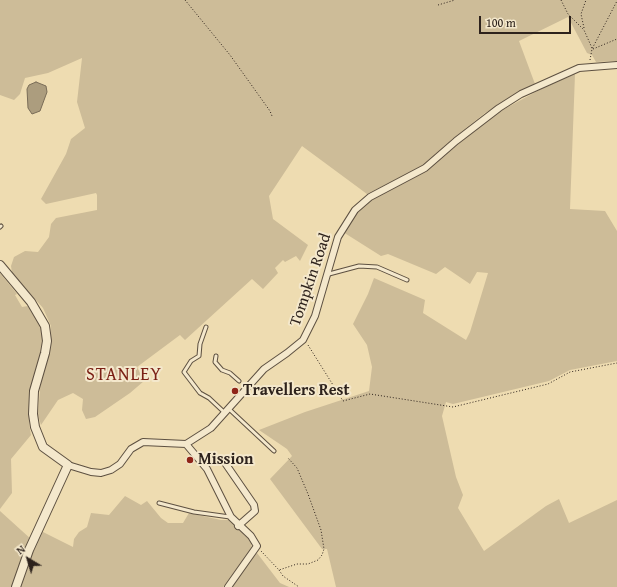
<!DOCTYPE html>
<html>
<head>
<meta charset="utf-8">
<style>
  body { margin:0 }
  #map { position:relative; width:617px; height:587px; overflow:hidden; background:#eedcb1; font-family:"Gentium Book Plus",serif }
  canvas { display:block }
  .north { position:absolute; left:8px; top:539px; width:40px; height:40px; -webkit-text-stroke:3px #f4e8cc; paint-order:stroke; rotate:322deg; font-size:11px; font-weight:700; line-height:16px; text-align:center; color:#2d221c }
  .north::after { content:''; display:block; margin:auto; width:14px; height:18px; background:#2d221c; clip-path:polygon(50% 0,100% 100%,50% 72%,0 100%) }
  .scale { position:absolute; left:479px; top:16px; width:92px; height:18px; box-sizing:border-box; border:2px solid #2d221c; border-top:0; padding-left:5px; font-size:12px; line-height:14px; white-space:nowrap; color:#2d221c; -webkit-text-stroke:3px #f4e8cc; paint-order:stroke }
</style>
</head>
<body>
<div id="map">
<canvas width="617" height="587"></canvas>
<div class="north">N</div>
<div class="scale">100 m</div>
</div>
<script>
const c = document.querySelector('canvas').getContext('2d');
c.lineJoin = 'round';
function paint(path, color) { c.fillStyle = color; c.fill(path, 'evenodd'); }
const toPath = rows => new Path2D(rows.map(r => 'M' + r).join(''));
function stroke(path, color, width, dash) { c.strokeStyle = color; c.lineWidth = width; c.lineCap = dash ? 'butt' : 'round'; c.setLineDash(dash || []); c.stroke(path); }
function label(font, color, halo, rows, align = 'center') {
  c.font = font + ' "Gentium Book Plus",serif'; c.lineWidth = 4; c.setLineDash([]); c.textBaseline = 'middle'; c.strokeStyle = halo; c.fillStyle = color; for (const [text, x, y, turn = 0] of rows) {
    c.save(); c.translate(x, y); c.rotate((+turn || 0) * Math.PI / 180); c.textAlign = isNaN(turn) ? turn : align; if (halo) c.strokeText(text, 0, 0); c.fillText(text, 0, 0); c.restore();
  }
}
paint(toPath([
  [0,0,617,0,617,61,596,62,592,55,587,53,568,17,519,41,535,84,485,113,451,140,423,166,367,194,302,146,269,196,273,219,308,245,300,261,296,256,285,262,283,260,275,268,278,273,263,289,252,279,185,340,180,335,137,367,144,381,130,393,95,417,86,419,82,410,83,399,73,393,58,400,41,425,38,415,41,376,47,361,51,342,51,326,43,308,12,273,11,266,14,257,25,251,38,252,49,237,51,224,56,218,97,210,97,195,96,193,46,204,41,199,66,154,71,139,85,128,77,102,82,58,48,73,25,78,20,94,14,100,0,95],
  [575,74,570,209,605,211,617,231,617,361,570,370,549,381,453,404,446,402,442,416,456,477,463,495,458,508,484,551,546,506,559,499,569,523,617,500,617,587,336,587,327,549,322,549,270,479,292,456,287,449,259,430,305,412,369,391,372,367,367,345,353,324,368,294,374,278,425,300,423,313,466,340,470,332,488,273,477,272,470,284,445,267,436,274,388,254,381,256,343,232,354,214,367,202,386,189,410,179,429,168,497,113,543,88],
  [0,273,17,294,15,295,22,307,28,306,36,316,44,335,42,357,30,396,29,423,31,435,11,459,12,493,0,509],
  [125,496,141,505,147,501,161,518,168,523,183,523,189,513,221,520,230,520,250,538,252,548,223,587,20,587,41,531,73,547,74,539,79,532,87,527,91,513,109,515],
  [0,511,32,540,13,587,0,587],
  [257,553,280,583,289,587,229,587,252,556]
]), '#cdbc98');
const water = toPath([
  [36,82,46,86,47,92,40,111,32,114,28,108,27,89,29,85,36,82]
]);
paint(water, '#ac9d7e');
stroke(water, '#796c57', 1);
const service = toPath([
  [0,227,1,226],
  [329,274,359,266,377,267,407,280],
  [206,327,200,344,199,356,191,361,184,372,200,393,209,398,225,413],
  [216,356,215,362,222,370,230,373,239,381],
  [229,409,274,451],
  [159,503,194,512,230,517]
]);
const minor = toPath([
  [186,444,211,428,264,369,287,353,303,340,315,316,338,237,355,210,370,197,425,168,456,141,499,108,521,94,579,68,617,65],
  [186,444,207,469,231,517,251,536,257,546,228,587],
  [223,460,254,505,255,511,238,526],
  [68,465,91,472,101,473,111,470,120,464,131,449,143,442,186,444]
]);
const tertiary = toPath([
  [0,265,31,302,45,326,47,341,45,353,34,391,33,414,35,427,43,447,68,465,29,550,16,587]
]);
stroke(service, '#5d5041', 5);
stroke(minor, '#5d5041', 8);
stroke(tertiary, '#5d5041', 10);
stroke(toPath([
  [185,0,230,55,270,111,272,116],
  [561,0,568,14,584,30,592,48],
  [438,5,455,0],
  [584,28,581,14,586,0],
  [593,49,617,39],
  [590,60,592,49,617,1],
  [308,345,343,401,370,394,453,407,548,384,570,372,617,363],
  [261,551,279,570,297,564,308,564,318,560,322,555,324,549,321,530,308,494,297,468,288,458],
  [279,570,283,576,299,587]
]), '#2d221c', 1, [1, 2]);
stroke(service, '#f4e8cc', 3);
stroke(minor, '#f4e8cc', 6);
stroke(tertiary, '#f4e8cc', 8);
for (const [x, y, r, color] of [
  [235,391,4,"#8f2418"],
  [190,460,4,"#8f2418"]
]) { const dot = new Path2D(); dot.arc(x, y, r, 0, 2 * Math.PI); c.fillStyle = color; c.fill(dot); stroke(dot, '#f4e8cc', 1.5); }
label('16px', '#2d221c', '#f4e8cc', [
  ["Tompkin Road",311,280,-71]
]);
label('bold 16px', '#2d221c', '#f4e8cc', [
  ["Travellers Rest",243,391],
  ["Mission",198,460]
], 'left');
c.letterSpacing = '1px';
label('18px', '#7a1f14', '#f4e8cc', [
  ["STANLEY",124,375]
]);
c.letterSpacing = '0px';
</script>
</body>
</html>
